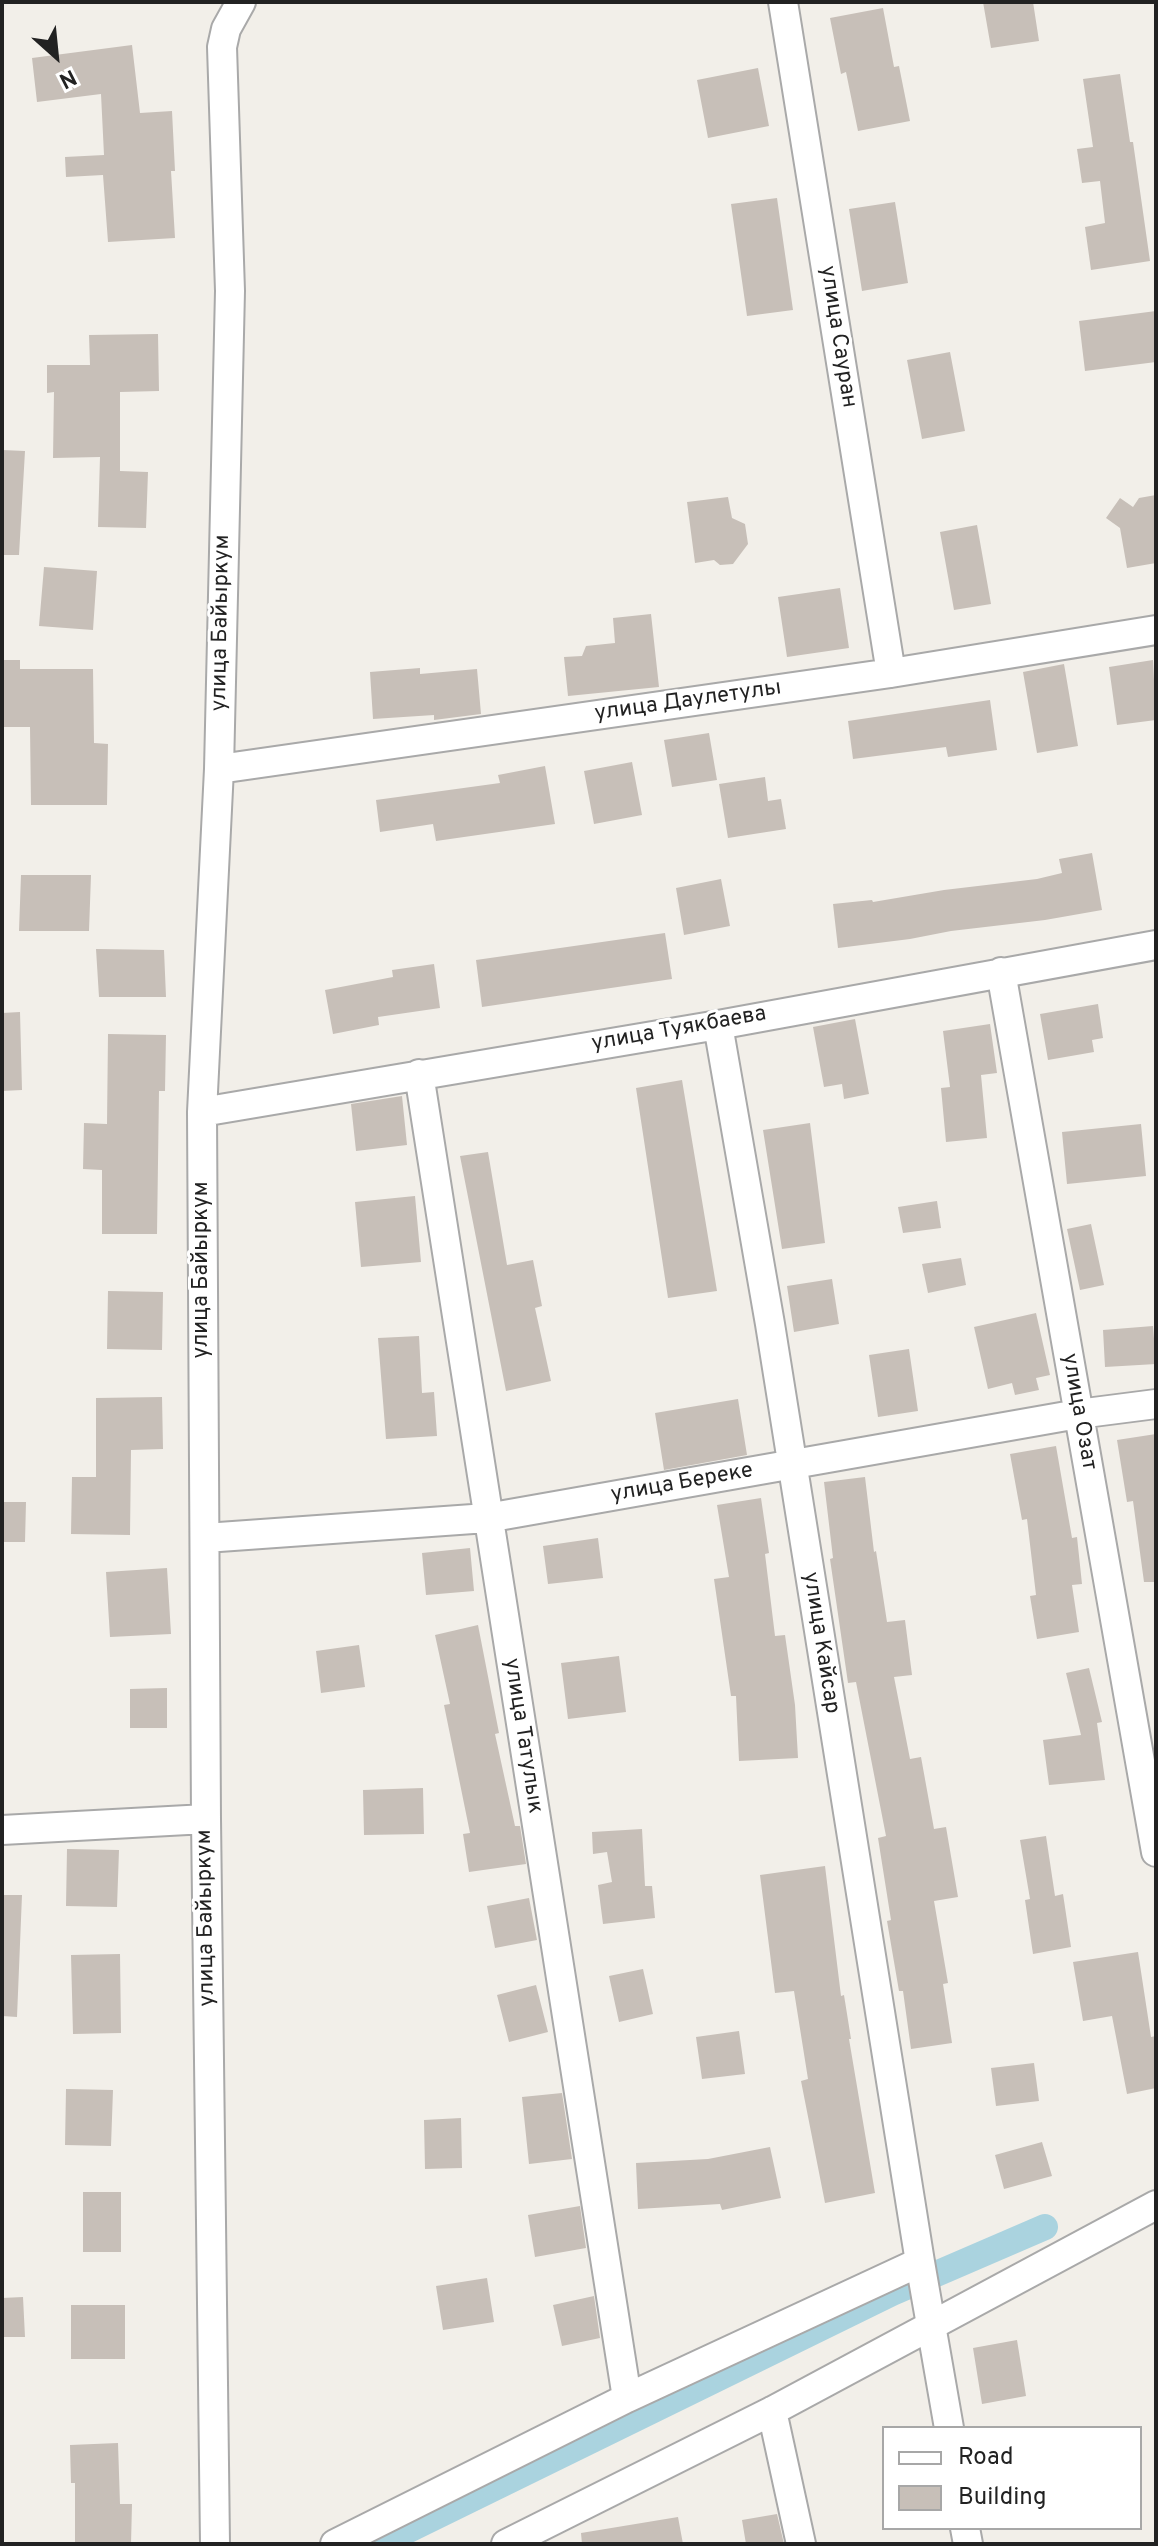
<!DOCTYPE html>
<html>
<head>
<meta charset="utf-8">
<style>
  body { margin:0 }
  #map { position:relative; width:1158px; height:2546px; overflow:hidden; background:#f2efe9; font-family:Overpass,sans-serif }
  canvas { display:block }
  .frame { position:absolute; inset:0; border:4px solid #222; pointer-events:none }
  .legend { position:absolute; left:882px; top:2426px; width:260px; height:104px; box-sizing:border-box; background:#fff; border:2px solid #a7a7a7; margin:0; padding:10px 14px; list-style:none; font-size:24px; color:#222 }
  .legend li { display:flex; align-items:center; gap:16px; height:40px }
  .legend b { width:40px; border:2px solid #a7a7a7 }
  .north { position:absolute; left:16px; top:16px; width:80px; height:80px; -webkit-text-stroke:6px #fff; paint-order:stroke; rotate:153deg; font-size:22px; font-weight:700; line-height:32px; text-align:center; color:#222 }
  .north::after { content:''; display:block; margin:auto; width:28px; height:36px; background:#222; clip-path:polygon(50% 0,100% 100%,50% 72%,0 100%) }
</style>
</head>
<body>
<div id="map">
<canvas width="1158" height="2546"></canvas>
<div class="frame"></div>
<ul class="legend">
<li><b style="height:10px;background:#fff"></b>Road</li>
<li><b style="height:22px;background:#c7bfb8"></b>Building</li>
</ul>
<div class="north">N</div>
</div>
<script>
const c = document.querySelector('canvas').getContext('2d');
c.lineJoin = 'round';
const toPath = rows => new Path2D(rows.map(r => 'M' + r).join(''));
function stroke(path, color, width, dash) { c.strokeStyle = color; c.lineWidth = width; c.lineCap = dash ? 'butt' : 'round'; c.setLineDash(dash || []); c.stroke(path); }
function paint(path, color) { c.fillStyle = color; c.fill(path, 'evenodd'); }
function label(font, color, halo, rows, align = 'center') {
  c.font = font + ' Overpass,sans-serif'; c.lineWidth = 6; c.setLineDash([]); c.textBaseline = 'middle'; c.strokeStyle = halo; c.fillStyle = color; for (const [text, x, y, turn = 0] of rows) {
    c.save(); c.translate(x, y); c.rotate((+turn || 0) * Math.PI / 180); c.textAlign = isNaN(turn) ? turn : align; if (halo) c.strokeText(text, 0, 0); c.fillText(text, 0, 0); c.restore();
  }
}
stroke(toPath([
  [380,2544,892,2293,1045,2227]
]), '#aad3df', 26);
paint(toPath([
  [983,2,1033,2,1039,41,991,48],
  [883,8,894,67,899,66,910,121,858,131,846,72,841,74,830,18],
  [132,45,140,113,172,111,175,171,171,171,175,238,108,242,103,175,66,177,65,157,104,155,101,94,37,102,32,58],
  [758,68,769,126,708,138,697,80],
  [1120,74,1130,142,1133,142,1150,261,1091,270,1085,227,1105,223,1100,181,1082,183,1077,149,1093,147,1083,79],
  [777,198,793,310,747,316,731,204],
  [895,202,908,283,862,291,849,209],
  [1156,311,1156,362,1085,371,1079,321],
  [158,334,159,391,120,392,120,471,148,472,146,528,98,527,100,457,53,458,54,392,47,393,47,365,90,365,89,335],
  [950,352,965,431,922,439,907,360],
  [2,450,25,451,19,555,2,555],
  [1156,495,1156,563,1127,568,1120,528,1106,518,1120,498,1133,507,1139,498],
  [728,497,732,518,745,524,748,544,733,564,720,565,714,560,695,563,687,502],
  [977,525,991,604,954,610,940,532],
  [44,567,97,571,93,630,39,626],
  [840,588,849,648,787,657,778,597],
  [651,614,659,687,568,696,564,657,582,656,586,646,615,643,613,618],
  [2,660,20,660,20,669,93,669,94,743,108,744,107,805,31,805,30,727,2,727],
  [1153,660,1156,720,1117,725,1109,667],
  [1064,664,1078,746,1037,753,1023,672],
  [420,668,420,674,477,669,481,714,434,720,434,715,373,719,370,672],
  [990,700,997,750,948,757,946,747,853,759,848,721],
  [709,733,717,780,672,787,664,740],
  [632,762,642,815,594,824,584,771],
  [545,766,555,824,436,841,433,824,380,832,376,800,500,783,498,775],
  [765,777,768,801,781,799,786,829,728,838,719,784],
  [1092,853,1102,910,1045,920,951,931,910,939,838,948,833,904,872,900,873,902,944,890,1037,879,1062,873,1059,859],
  [21,875,91,875,89,931,19,931],
  [721,879,730,926,684,935,676,888],
  [665,933,672,979,482,1007,476,960],
  [96,949,164,950,166,997,99,997],
  [434,964,440,1008,378,1017,379,1025,333,1034,325,990,393,977,392,970],
  [1098,1004,1103,1038,1092,1040,1094,1052,1048,1060,1040,1014],
  [20,1012,22,1090,2,1091,2,1013],
  [855,1019,869,1094,844,1099,842,1084,824,1087,813,1027],
  [990,1024,997,1073,981,1075,987,1138,946,1142,941,1088,950,1087,943,1031],
  [108,1034,166,1035,165,1091,159,1091,157,1234,102,1234,102,1170,83,1169,84,1123,107,1124],
  [682,1080,717,1291,668,1298,636,1088],
  [402,1096,407,1145,356,1151,351,1104],
  [810,1123,825,1243,782,1249,763,1130],
  [1141,1124,1146,1176,1067,1184,1062,1132],
  [488,1152,507,1265,533,1260,542,1306,535,1308,551,1381,506,1391,460,1156],
  [415,1196,421,1262,361,1267,355,1202],
  [937,1201,941,1228,903,1233,898,1207],
  [1091,1224,1104,1285,1080,1290,1067,1229],
  [961,1258,966,1285,928,1293,922,1264],
  [832,1279,839,1324,794,1332,787,1286],
  [108,1291,163,1292,162,1350,107,1349],
  [1036,1313,1050,1375,1036,1378,1039,1390,1015,1395,1012,1383,988,1389,974,1327],
  [1153,1326,1156,1364,1105,1367,1103,1330],
  [419,1336,422,1393,434,1392,437,1436,386,1439,378,1338],
  [909,1349,918,1411,878,1417,869,1355],
  [162,1397,163,1449,131,1450,130,1535,71,1534,72,1477,96,1477,96,1398],
  [738,1399,747,1455,664,1470,655,1413],
  [1156,1434,1156,1582,1144,1582,1133,1501,1127,1502,1117,1440],
  [1056,1446,1072,1538,1077,1537,1082,1584,1072,1585,1079,1632,1037,1639,1030,1596,1036,1595,1027,1519,1022,1520,1010,1454],
  [865,1477,874,1552,876,1551,887,1622,905,1620,912,1675,894,1677,910,1759,921,1757,934,1829,946,1827,958,1897,934,1901,948,1983,943,1984,952,2043,911,2049,903,1991,899,1991,887,1921,891,1920,878,1838,886,1836,856,1682,848,1683,830,1559,833,1558,824,1482],
  [761,1498,769,1553,765,1554,775,1636,785,1635,795,1705,798,1758,739,1761,736,1696,731,1696,714,1579,729,1577,717,1505],
  [2,1502,26,1502,25,1542,2,1542],
  [598,1538,603,1578,548,1584,543,1546],
  [470,1548,474,1591,426,1595,422,1553],
  [167,1568,171,1634,110,1637,106,1572],
  [478,1625,499,1733,495,1734,515,1826,520,1826,526,1864,469,1872,463,1834,470,1833,444,1705,450,1704,435,1635],
  [359,1645,365,1687,321,1693,316,1651],
  [619,1656,626,1712,568,1719,561,1663],
  [1089,1668,1102,1722,1097,1723,1105,1780,1049,1785,1043,1740,1081,1735,1066,1673],
  [167,1688,167,1728,130,1728,130,1689],
  [423,1788,424,1834,364,1835,363,1790],
  [642,1829,645,1886,652,1886,655,1918,603,1924,598,1885,612,1882,607,1852,593,1854,592,1832],
  [1046,1836,1055,1896,1063,1894,1071,1947,1033,1954,1025,1900,1030,1899,1020,1840],
  [67,1849,119,1850,117,1907,66,1906],
  [825,1866,841,1996,844,1995,851,2039,849,2039,875,2193,825,2203,801,2081,808,2079,794,1991,775,1993,760,1875],
  [2,1895,22,1895,17,2017,2,2016],
  [529,1898,537,1940,495,1948,487,1906],
  [1138,1952,1151,2037,1156,2036,1156,2088,1127,2094,1112,2016,1083,2021,1073,1962],
  [120,1954,121,2033,73,2034,71,1955],
  [643,1969,653,2014,619,2022,609,1976],
  [536,1985,548,2032,509,2042,497,1995],
  [739,2031,745,2074,702,2079,696,2037],
  [1034,2063,1039,2101,996,2106,991,2068],
  [66,2089,113,2090,111,2146,65,2145],
  [562,2093,572,2159,529,2164,522,2097],
  [461,2118,462,2168,425,2169,424,2120],
  [1042,2142,1052,2176,1004,2189,995,2155],
  [770,2147,781,2198,722,2210,720,2204,638,2209,636,2163,708,2159],
  [83,2192,121,2192,121,2252,83,2252],
  [580,2206,586,2248,535,2257,528,2215],
  [487,2278,494,2322,443,2330,436,2286],
  [594,2296,600,2338,562,2346,553,2305],
  [23,2297,25,2337,2,2337,2,2298],
  [71,2305,125,2305,125,2359,71,2359],
  [1017,2340,1026,2396,982,2404,973,2348],
  [118,2443,120,2504,132,2504,131,2544,75,2544,75,2483,71,2483,70,2445],
  [777,2514,784,2544,746,2544,742,2520],
  [678,2517,683,2544,582,2544,581,2533]
]), '#c7bfb8');
const minor = toPath([
  [783,2,891,673],
  [219,769,891,673,1156,630],
  [1001,972,1156,1852],
  [718,1025,770,1324,920,2262,949,2428],
  [419,1074,627,2398],
  [202,1112,718,1025,1156,945],
  [205,1538,487,1518,1078,1414,1156,1404],
  [2,1830,206,1819],
  [772,2411,801,2544],
  [965,2528,968,2544],
  [215,2544,206,1819,202,1112,219,769,230,291,222,47,226,29,241,2],
  [335,2544,627,2398,920,2262],
  [506,2544,772,2411,1156,2205]
]);
stroke(minor, '#a9a9a9', 32);
stroke(minor, '#fff', 28);
label('22px', '#222', '#fff', [
  ["улица Сауран",837,337,81],
  ["улица Байыркум",222,623,-89],
  ["улица Даулетулы",688,702,-8],
  ["улица Туякбаева",679,1030,-10],
  ["улица Байыркум",203,1270,-90],
  ["улица Озат",1078,1412,80],
  ["улица Береке",682,1484,-10],
  ["улица Кайсар",820,1643,81],
  ["улица Татулык",522,1736,81],
  ["улица Байыркум",207,1918,-91]
]);
</script>
</body>
</html>
